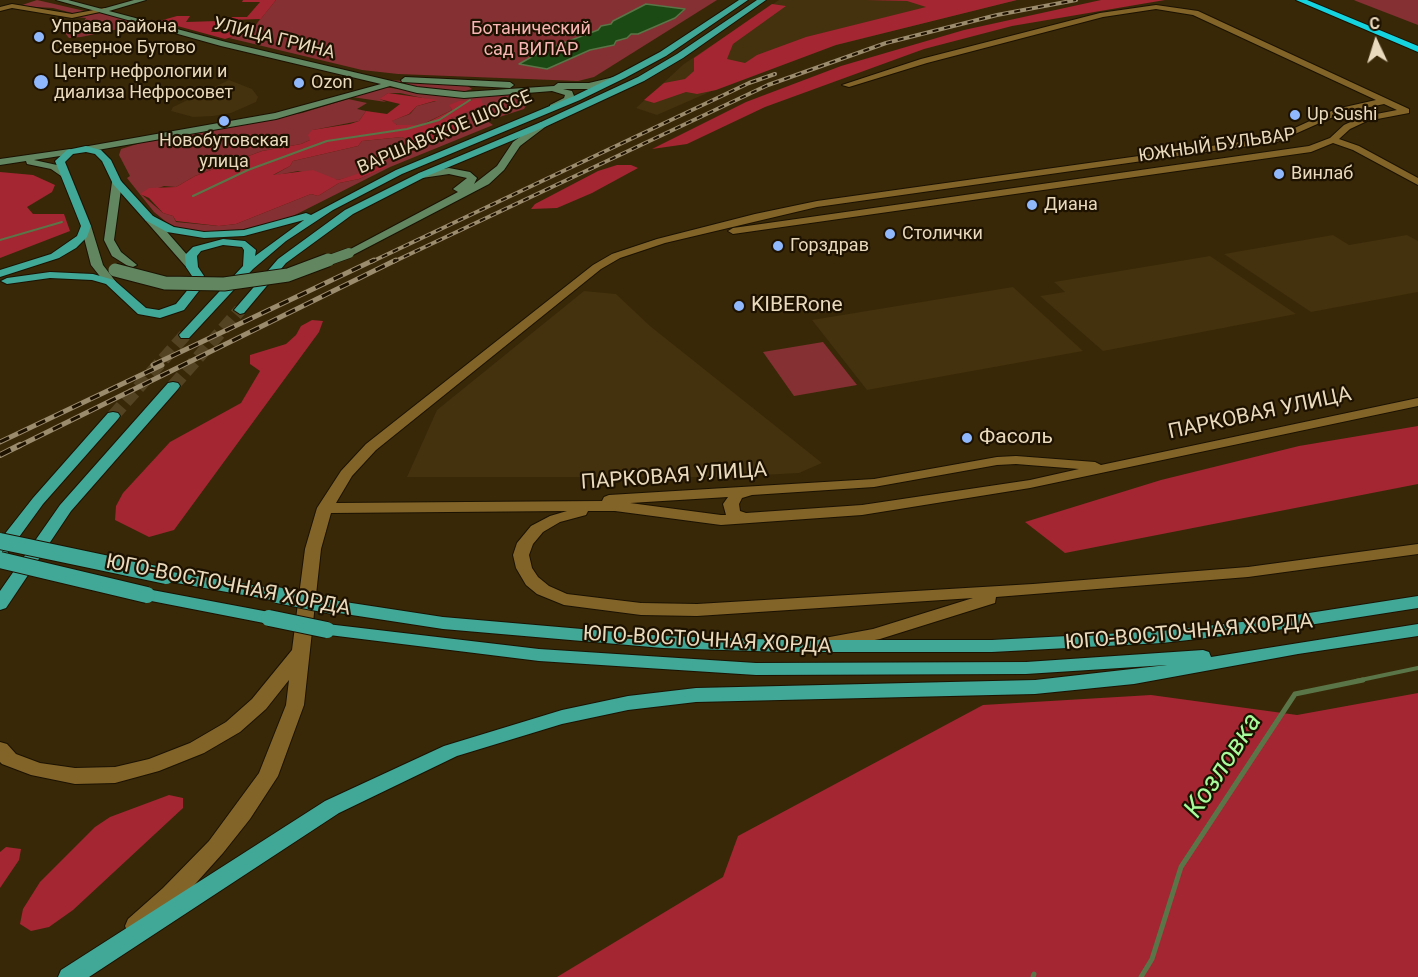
<!DOCTYPE html>
<html>
<head>
<meta charset="utf-8">
<style>
  body { margin:0 }
  #map { position:relative; width:1418px; height:977px; overflow:hidden; background:#382808; font-family:Roboto,sans-serif }
  canvas { display:block }
  .north { position:absolute; left:1346px; top:12px; width:60px; height:60px; -webkit-text-stroke:4px #1d1100; paint-order:stroke; rotate:356deg; font-size:16px; font-weight:700; line-height:24px; text-align:center; color:#eadabd }
  .north::after { content:''; display:block; margin:auto; width:21px; height:27px; background:#eadabd; clip-path:polygon(50% 0,100% 100%,50% 72%,0 100%) }
</style>
</head>
<body>
<div id="map">
<canvas width="1418" height="977"></canvas>
<div class="north">С</div>
</div>
<script>
const c = document.querySelector('canvas').getContext('2d');
c.lineJoin = 'round';
function paint(path, color) { c.fillStyle = color; c.fill(path, 'evenodd'); }
const toPath = rows => new Path2D(rows.map(r => 'M' + r).join(''));
function stroke(path, color, width, dash) { c.strokeStyle = color; c.lineWidth = width; c.lineCap = dash ? 'butt' : 'round'; c.setLineDash(dash || []); c.stroke(path); }
function label(font, color, halo, rows, align = 'center') {
  c.font = font + ' Roboto,sans-serif'; c.lineWidth = 4.5; c.setLineDash([]); c.textBaseline = 'middle'; c.strokeStyle = halo; c.fillStyle = color; for (const [text, x, y, turn = 0] of rows) {
    c.save(); c.translate(x, y); c.rotate((+turn || 0) * Math.PI / 180); c.textAlign = isNaN(turn) ? turn : align; if (halo) c.strokeText(text, 0, 0); c.fillText(text, 0, 0); c.restore();
  }
}
paint(toPath([
  [779,0,1017,0,836,45,762,69,657,115,636,108,684,64],
  [229,80,252,89,258,97,256,102,231,113,213,116,193,117,171,111,173,107],
  [1333,235,1349,245,1407,235,1418,241,1418,292,1311,312,1224,254],
  [1210,256,1296,314,1103,351,1040,296,1065,292,1054,282],
  [1013,287,1083,351,867,390,812,320],
  [584,291,616,294,650,326,822,463,799,473,725,477,407,477,437,410]
]), '#44310d');
paint(toPath([
  [37,0,89,12,76,14,53,8,19,6],
  [276,0,717,0,594,77,578,81,398,74,362,70,229,38,251,31],
  [1354,0,1418,0,1418,25,1356,1],
  [100,13,138,22,142,24,81,37,69,38,65,33,77,32,86,18,75,17],
  [388,80,466,85,472,89,459,93,438,92],
  [384,87,449,96,520,93,527,94,529,101,524,109,487,121,493,125,390,167,289,218,236,231,198,232,170,225,154,212,127,178,130,176,119,155,121,149,150,140,302,113,348,99,367,103,357,109,366,111,359,121,313,130,310,140,301,144,262,151,195,176,176,187,164,186,141,194,163,213,173,216,176,222,219,226,236,224,311,194,318,196,339,183,359,179,386,167,338,180,298,171,272,176,290,166,293,161,358,146,362,141,402,137,415,144,441,141,451,118,458,114,450,106,452,110,421,125,397,125,391,121,410,114,417,106,436,101,400,93,388,93,380,99,386,102,352,97],
  [823,342,857,385,794,396,763,352]
]), '#853033');
paint(toPath([
  [243,0,276,0,256,25,260,19,230,20,232,17,247,17,260,2,242,2],
  [866,0,1017,0,836,45,716,90,697,94,686,92,654,103,644,100,664,83,685,79,694,71,694,58,772,4,786,6,733,44,727,59,745,63,757,55,806,37,926,7,907,1],
  [1101,0,1165,0,1012,26,924,49,765,107,687,144,652,149,746,102,841,66,964,30],
  [177,16,190,16,186,22,218,21,211,32,251,31,225,39,159,21],
  [388,93,438,100,417,106,409,114,392,121,397,125,422,125,452,110,449,105,459,101,481,99,483,105,451,118,458,128,443,135,441,141,415,144,402,137,362,141,358,146,293,161,290,166,273,175,313,170,338,180,385,165,387,167,359,179,339,183,318,196,311,194,236,224,219,226,176,221,173,216,163,213,149,198,140,194,149,188,176,187,195,176,262,151,301,144,310,140,308,135,312,130,350,124,359,121,366,111,387,114,400,104,379,99],
  [617,165,631,165,638,168,592,193,557,208,531,209,535,204,598,171],
  [0,172,33,175,55,185,52,192,27,207,33,214,64,214,70,231,0,258],
  [312,320,323,321,319,332,174,530,149,537,115,520,116,506,123,493,170,442,241,403,260,371,250,364,250,355,286,344,296,335,301,326],
  [1418,426,1418,484,1065,553,1025,522,1161,480,1299,446],
  [1418,693,1418,977,557,977,723,877,738,836,983,705,1151,695,1297,715],
  [169,795,183,798,183,808,73,910,49,927,31,931,20,924,23,909,40,882,95,827,110,817],
  [6,847,21,849,19,860,0,888,0,852]
]), '#a32632');
const water = toPath([
  [646,4,685,9,675,18,638,34,631,34,627,38,616,41,614,45,590,50,547,69,519,64,542,51,598,30,601,26,611,24,613,21,646,4]
]);
paint(water, '#1c4a15');
stroke(water, '#5a7547', 1.5);
stroke(toPath([
  [193,196,248,170,327,141,407,129,439,120,470,100],
  [0,240,62,222]
]), '#5a7547', 2);
stroke(toPath([
  [1356,681,1418,668]
]), '#5a7547', 4);
stroke(toPath([
  [1033,977,1034,974],
  [1141,977,1152,959,1181,867,1295,694,1363,680]
]), '#5a7547', 5);
stroke(toPath([
  [173,386,240,310],
  [113,416,185,335]
]), '#534323', 13, [13, 6]);
const street = toPath([
  [12,4,72,14,105,8,109,10,72,18,12,8,0,11,0,7,12,4],
  [1156,5,1198,11,1409,109,1409,113,1367,121,1350,129,1339,139,1359,146,1418,178,1418,185,1353,150,1333,143,1311,152,733,234,728,231,733,228,1309,146,1330,138,1344,125,1361,117,1397,110,1384,104,1342,113,1277,142,817,207,665,243,620,258,601,269,376,450,352,476,336,503,602,501,604,497,609,495,874,479,997,457,1016,456,1095,462,1101,465,1418,398,1418,406,1030,488,862,515,721,525,615,511,588,511,586,515,560,522,543,532,533,544,529,555,532,568,538,577,549,586,567,594,641,603,697,604,1033,584,1248,567,1418,544,1418,554,1248,577,996,597,995,603,880,639,825,649,819,647,816,643,819,639,873,629,973,598,697,616,641,615,564,605,537,594,526,585,516,568,513,555,517,543,531,526,550,516,567,511,331,513,321,549,304,705,278,776,250,819,223,853,179,902,144,933,136,936,128,933,125,926,128,919,163,888,209,841,259,773,286,705,289,680,266,709,240,732,204,753,159,771,115,783,75,784,31,775,2,764,0,762,0,742,7,744,16,754,40,763,75,768,115,767,149,759,190,743,226,722,252,699,292,650,305,549,317,508,341,471,366,444,593,265,612,254,657,239,755,214,817,201,1275,137,1336,109,1376,100,1193,15,1156,9,1103,17,927,63,849,87,842,85,921,59,1100,13,1156,5],
  [1016,464,1079,469,1030,480,862,505,746,513,740,511,739,504,742,498,752,495,874,487,997,465,1016,464],
  [728,497,723,504,726,515,721,515,630,503,728,497]
]);
const secondary = toPath([
  [56,0,68,0,102,9,134,0,146,0,109,11,226,42,417,87,464,92,554,86,558,83,589,83,614,77,618,79,589,89,563,89,572,91,574,96,570,102,553,110,550,109,550,105,564,98,565,95,552,91,464,98,417,93,390,86,276,119,86,152,83,151,83,147,275,113,381,84,221,46,56,0],
  [405,77,510,82,514,85,510,88,402,82,401,80,405,77],
  [541,122,549,124,520,146,504,170,489,184,353,255,345,255,343,253,458,192,453,189,467,178,449,174,422,178,417,175,419,173,449,168,470,172,477,178,474,184,497,166,513,142,541,122],
  [70,149,73,150,73,154,34,160,57,165,69,175,64,178,51,169,27,164,26,161,0,165,0,159,70,149],
  [117,179,122,182,114,240,121,252,137,265,131,268,112,256,104,240,112,182,117,179],
  [145,216,153,216,196,265,196,269,188,269,145,220,145,216],
  [86,223,91,226,103,265,116,282,114,284,106,284,91,265,81,226,86,223]
]);
const primary = toPath([
  [739,0,748,0,666,56,625,78,580,100,402,174,333,210,286,241,253,269,189,338,181,338,179,335,243,266,244,250,242,247,223,245,201,251,197,256,198,267,204,276,202,287,184,310,160,318,138,314,106,284,92,280,50,278,7,284,1,281,7,278,50,272,93,274,114,280,146,308,159,310,176,304,190,287,192,276,186,267,185,255,193,247,223,239,245,241,256,250,255,256,304,220,244,236,204,238,167,232,145,220,113,184,102,161,95,154,86,152,73,154,65,162,91,226,87,237,76,248,59,258,0,277,0,270,51,254,77,236,81,226,55,161,67,150,86,146,101,150,111,160,121,181,153,216,174,227,204,232,244,230,306,213,311,215,396,170,574,96,619,74,660,52,739,0],
  [757,0,766,0,683,58,644,81,547,126,425,177,353,214,286,263,244,313,240,314,234,310,278,259,345,210,419,173,541,122,638,77,677,54,757,0],
  [173,382,178,383,180,386,178,389,71,511,6,608,0,610,0,591,60,505,168,383,173,382],
  [113,412,118,413,120,416,118,419,43,504,6,555,0,556,0,540,33,498,108,413,113,412],
  [166,571,277,589,283,591,285,595,283,599,277,601,160,580,158,576,160,572,166,571],
  [147,589,269,612,275,614,278,618,275,622,269,624,141,599,139,595,141,591,147,589],
  [1418,596,1418,608,1277,630,1162,643,992,652,785,652,663,648,443,629,332,612,326,610,324,606,326,602,332,600,443,617,663,636,785,640,992,640,1162,631,1277,618,1418,596],
  [327,624,539,649,756,663,1026,662,1203,650,1209,652,1211,657,1418,624,1418,636,1298,654,1134,684,1035,694,696,702,628,710,562,724,457,756,339,813,89,977,58,977,61,970,325,801,444,746,562,710,628,696,696,688,1035,680,1167,665,1026,674,756,675,539,661,321,634,318,630,321,626,327,624]
]);
const highway = toPath([
  [1296,0,1307,0,1418,46,1418,52,1296,0]
]);
stroke(street, '#1b1202', 2);
stroke(secondary, '#1b1202', 2);
stroke(primary, '#1b1202', 2);
stroke(highway, '#1b1202', 2);
paint(street, '#826429');
paint(secondary, '#618660');
paint(primary, '#41a796');
paint(highway, '#15d4df');
const railFar2 = toPath([
  [371,262,749,83,775,74],
  [393,262,768,85,886,43,997,15,1076,0]
]);
const railFar1 = toPath([
  [153,365,374,260],
  [0,442,162,365],
  [17,447,396,260]
]);
const rail = toPath([
  [0,455,20,445]
]);
stroke(railFar2, '#9c8c6e', 4);
stroke(railFar1, '#9c8c6e', 5);
stroke(rail, '#9c8c6e', 6);
stroke(railFar2, '#1d1100', 2, [6]);
stroke(railFar1, '#1d1100', 3, [10]);
stroke(rail, '#1d1100', 4, [12]);
const secondaryBridgeFar1 = toPath([
  [324,262,349,253]
]);
const secondaryBridge = toPath([
  [115,270,165,283,224,284,288,275,328,260]
]);
const primaryBridge = toPath([
  [0,541,166,576],
  [0,560,147,595],
  [277,595,332,606],
  [269,618,327,630]
]);
stroke(secondaryBridgeFar1, '#1b1202', 11, []);
stroke(secondaryBridge, '#1b1202', 15, []);
stroke(primaryBridge, '#1b1202', 18, []);
stroke(secondaryBridgeFar1, '#618660', 10);
stroke(secondaryBridge, '#618660', 13);
stroke(primaryBridge, '#41a796', 16);
for (const [x, y, r, color] of [
  [39,37,6,"#90b8fd"],
  [41,82,8,"#90b8fd"],
  [299,83,6,"#90b8fd"],
  [1295,115,6,"#90b8fd"],
  [224,121,6,"#90b8fd"],
  [1279,174,6,"#90b8fd"],
  [1032,205,6,"#90b8fd"],
  [890,234,6,"#90b8fd"],
  [778,246,6,"#90b8fd"],
  [739,306,6,"#90b8fd"],
  [967,438,6,"#90b8fd"]
]) { const dot = new Path2D(); dot.arc(x, y, r, 0, 2 * Math.PI); c.fillStyle = color; c.fill(dot); stroke(dot, '#1d1100', 2); }
label('18px', '#eadabd', '#1d1100', [
  ["Управа района",51,27],
  ["Северное Бутово",51,48],
  ["Центр нефрологии и",54,72],
  ["диализа Нефросовет",54,93],
  ["Ozon",311,83],
  ["Up Sushi",1307,115],
  ["Новобутовская",224,141,"center"],
  ["улица",224,162,"center"],
  ["Винлаб",1291,174],
  ["Диана",1044,205],
  ["Столички",902,234],
  ["Горздрав",790,246]
], 'left');
label('18px', '#f7b6b3', '#1d1100', [
  ["Ботанический",531,29],
  ["сад ВИЛАР",531,50]
]);
label('18px', '#eadabd', '#1d1100', [
  ["УЛИЦА ГРИНА",274,39,14],
  ["ВАРШАВСКОЕ ШОССЕ",445,133,-23],
  ["ЮЖНЫЙ БУЛЬВАР",1217,146,-8]
]);
label('21px', '#eadabd', '#1d1100', [
  ["KIBERone",751,306],
  ["Фасоль",979,438]
], 'left');
label('21px', '#eadabd', '#1d1100', [
  ["ПАРКОВАЯ УЛИЦА",1260,414,-12],
  ["ПАРКОВАЯ УЛИЦА",674,477,-4],
  ["ЮГО-ВОСТОЧНАЯ ХОРДА",228,586,11],
  ["ЮГО-ВОСТОЧНАЯ ХОРДА",1189,633,-5],
  ["ЮГО-ВОСТОЧНАЯ ХОРДА",707,641,3]
]);
label('italic 27px', '#a7fb9a', '#1d1100', [
  ["Козловка",1224,766,-57]
]);
</script>
</body>
</html>
